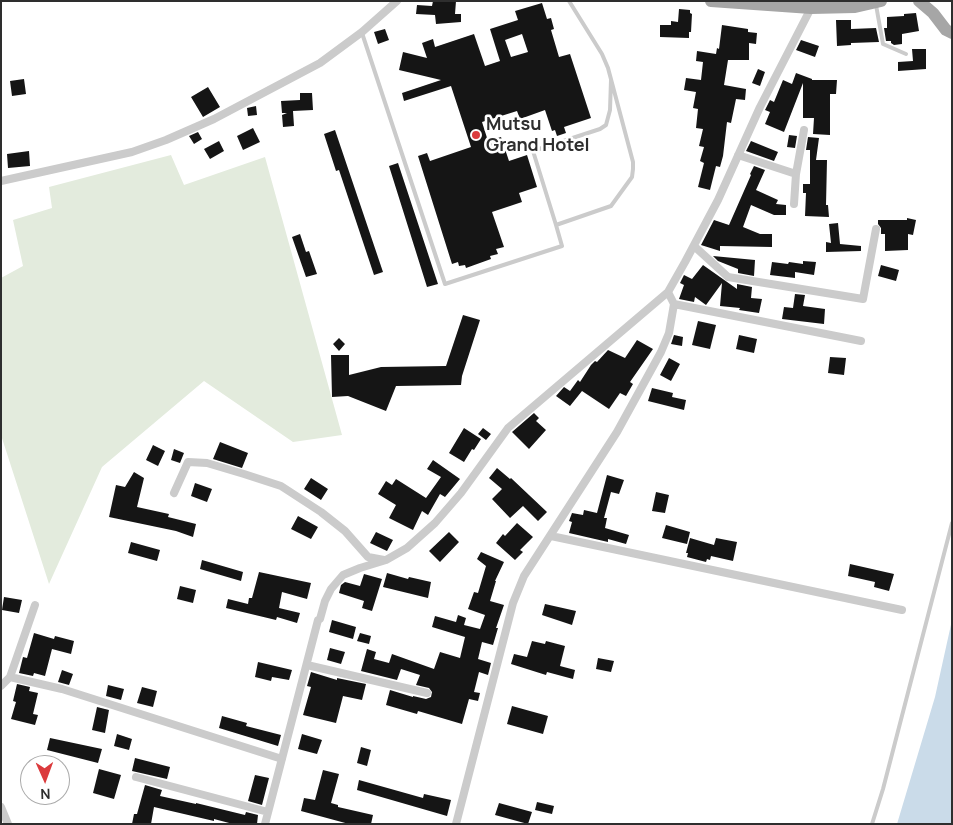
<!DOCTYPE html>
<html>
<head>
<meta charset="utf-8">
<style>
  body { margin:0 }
  #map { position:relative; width:953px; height:825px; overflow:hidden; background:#fff; font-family:Manrope,sans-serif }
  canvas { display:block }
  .frame { position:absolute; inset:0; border:2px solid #2e2e2e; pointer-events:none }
  .north { position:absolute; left:20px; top:755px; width:50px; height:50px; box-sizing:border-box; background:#fff; border:1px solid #ababab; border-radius:50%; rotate:178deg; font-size:14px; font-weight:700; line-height:20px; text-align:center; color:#2e2e2e }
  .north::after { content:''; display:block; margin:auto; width:18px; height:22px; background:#db3b3d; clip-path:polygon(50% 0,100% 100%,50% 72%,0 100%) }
</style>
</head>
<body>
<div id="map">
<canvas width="953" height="825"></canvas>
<div class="frame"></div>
<div class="north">N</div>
</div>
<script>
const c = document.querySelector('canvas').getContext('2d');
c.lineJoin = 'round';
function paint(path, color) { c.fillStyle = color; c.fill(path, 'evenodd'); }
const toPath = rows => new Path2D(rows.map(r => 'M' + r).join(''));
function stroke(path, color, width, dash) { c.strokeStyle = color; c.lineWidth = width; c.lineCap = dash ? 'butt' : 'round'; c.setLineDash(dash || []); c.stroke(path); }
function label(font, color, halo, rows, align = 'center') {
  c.font = font + ' Manrope,sans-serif'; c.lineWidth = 5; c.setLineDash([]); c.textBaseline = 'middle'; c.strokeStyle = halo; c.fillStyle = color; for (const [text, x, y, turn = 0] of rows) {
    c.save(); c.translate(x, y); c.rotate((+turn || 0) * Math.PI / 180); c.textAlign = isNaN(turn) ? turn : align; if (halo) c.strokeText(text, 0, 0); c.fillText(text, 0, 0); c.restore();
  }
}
paint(toPath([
  [171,155,184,185,265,157,342,435,293,442,204,381,102,467,49,584,1,435,1,278,23,266,13,220,52,208,49,187]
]), '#e3ebdd');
paint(toPath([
  [952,620,952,824,897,824,935,697]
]), '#cadbe9');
paint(toPath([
  [433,1,456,1,455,14,461,14,461,22,436,24,435,15,416,14,417,5,432,6],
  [542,3,547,19,551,18,554,29,551,30,559,57,570,54,591,118,564,127,566,133,557,136,555,130,552,131,545,110,520,119,517,111,482,122,488,141,501,137,509,161,527,155,537,187,519,193,522,202,492,212,504,247,496,249,498,254,490,256,491,259,466,268,465,265,459,266,458,262,452,264,418,156,427,153,430,161,471,147,451,86,404,101,402,93,441,80,399,70,403,52,427,58,422,43,433,39,435,47,474,34,485,66,500,61,490,29,518,20,515,11],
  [522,34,528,52,511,57,505,40],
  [679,9,690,10,690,13,692,14,691,32,689,32,689,38,660,37,660,25,671,25,671,21,678,22],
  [916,13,919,31,902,34,902,44,894,45,891,43,891,41,886,41,884,28,887,28,887,17,904,16,904,14],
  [836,20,851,20,851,29,876,28,879,42,851,43,851,45,837,46],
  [722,25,748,29,748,32,757,33,756,44,749,43,749,60,728,60,724,85,746,89,745,100,736,99,731,123,727,122,723,156,720,167,716,166,710,190,698,187,704,163,700,161,704,147,699,146,703,129,696,128,698,109,693,108,696,92,684,90,686,78,701,80,703,62,696,61,697,51,716,54,717,48,719,49],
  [385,29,389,40,378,44,374,32],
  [801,40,819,46,815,57,796,50],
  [912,49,926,49,926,69,898,71,898,62,913,61],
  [758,69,765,72,760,86,752,83],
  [796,73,812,79,812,80,837,80,836,94,830,94,830,135,813,134,814,118,803,118,803,83,784,132,765,124,770,112,765,110,770,100,774,102,783,80,792,84],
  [24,79,26,94,12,96,10,81],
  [208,87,220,107,203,117,191,97],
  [300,93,312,93,313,110,293,111,294,126,283,127,282,115,287,113,282,113,281,101,300,100],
  [256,106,257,115,248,116,247,108],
  [253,128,260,142,243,150,237,136],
  [335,130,383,272,374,275,339,170,336,171,324,134],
  [198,132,202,139,194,144,189,136],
  [789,135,797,136,795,148,787,147],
  [808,137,819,138,816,160,827,160,826,205,828,205,829,217,805,216,806,193,803,193,803,184,810,184,810,150,806,150],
  [219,141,224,151,210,159,204,149],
  [751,141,778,152,774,161,746,151],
  [29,151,30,166,8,168,7,154],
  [398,163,438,284,427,287,389,166],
  [754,166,765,170,756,190,778,200,776,204,786,205,786,215,774,215,751,205,743,227,760,234,772,234,772,247,720,246,720,251,701,245,714,220,729,225,751,175,750,174],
  [907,218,916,220,913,235,908,234,908,250,885,251,885,234,881,234,881,228,878,224,878,220,907,220],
  [838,223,840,244,861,246,861,251,826,252,826,242,831,243,829,224],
  [300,234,306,252,309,251,317,274,306,277,292,237],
  [713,256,755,260,754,276,738,273,738,269,718,261],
  [803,261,816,262,814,275,795,272,795,278,770,275,772,262,788,264,789,262,803,264],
  [703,265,737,289,737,284,752,287,751,298,762,299,759,313,739,310,740,308,720,306,722,283,706,305,695,297,694,302,679,299,684,285,680,283,684,275,692,279],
  [881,265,899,270,896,281,878,276],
  [795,294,805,295,803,306,825,309,824,324,782,319,784,307,793,308],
  [463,315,480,320,462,376,461,385,396,386,386,411,348,396,332,397,331,355,349,355,349,375,381,367,446,366],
  [698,321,716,325,710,349,692,345],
  [674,335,683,337,682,346,671,344],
  [739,335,757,339,754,353,736,349],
  [339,338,345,344,339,351,333,344],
  [637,340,653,349,630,382,633,384,626,396,620,393,609,409,582,391,570,406,556,396,564,387,570,391,578,380,580,382,591,365,595,361,597,362,608,350,625,358],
  [830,357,846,358,844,375,828,373],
  [669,358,680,364,671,381,660,375],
  [652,388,673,393,672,397,686,400,684,410,648,401],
  [534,413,539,418,536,421,546,430,529,449,512,432],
  [464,428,481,439,474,450,472,449,464,462,449,453],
  [483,428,491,434,486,440,478,434],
  [220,442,248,453,242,468,213,459],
  [153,445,165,451,158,466,146,460],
  [174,449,184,453,180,463,171,460],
  [433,460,460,479,445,497,440,494,428,515,422,511,413,530,389,518,396,505,378,494,386,481,392,485,396,479,426,498,441,477,427,469],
  [497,468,510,479,511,478,547,512,538,521,523,506,510,518,492,499,502,489,489,478],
  [134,472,144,478,137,507,169,514,168,517,196,524,193,537,176,531,109,517,116,485,125,487],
  [607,475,624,480,619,494,611,492,604,518,607,518,605,528,629,535,626,544,608,539,608,542,569,533,572,522,569,521,572,513,583,515,584,510,597,513],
  [311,478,328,489,321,500,304,489],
  [195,483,212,489,207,502,191,496],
  [656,492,669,495,665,513,652,511],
  [298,516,318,527,311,539,291,529],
  [517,523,533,537,520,550,523,552,515,560,496,543,503,534,505,536],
  [666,525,690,532,687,544,662,538],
  [376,532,393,540,387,551,370,543],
  [449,532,459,542,440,562,429,551],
  [690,538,714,545,716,538,737,542,733,561,711,556,710,560,707,559,706,562,687,557,688,553,686,553],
  [131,542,160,550,157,561,128,553],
  [481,552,504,562,495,581,496,581,490,601,504,605,496,628,498,628,493,645,482,642,478,659,491,663,488,675,479,672,474,692,480,693,478,701,469,699,462,724,418,711,417,714,386,705,390,690,413,697,413,696,426,699,431,697,432,692,429,688,416,685,420,675,401,669,397,680,361,671,367,649,376,652,374,659,389,663,392,654,434,669,440,652,460,658,465,637,432,627,435,616,456,622,458,615,466,618,464,625,480,629,485,615,468,609,474,592,478,593,486,566,477,559],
  [202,560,243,572,241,581,200,569],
  [850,564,894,574,889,591,874,587,875,582,848,576],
  [259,572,311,583,307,599,282,592,279,608,300,613,297,623,277,617,276,620,226,608,228,599,248,604,249,598,252,598],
  [387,573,408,579,409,577,431,582,428,598,383,587],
  [364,574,382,579,372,611,362,608,364,601,339,593,341,585,345,582,360,586],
  [180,586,196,590,193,603,177,599],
  [4,597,22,600,19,613,2,610],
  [545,604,576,611,572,625,542,615],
  [332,620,356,627,353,639,329,632],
  [34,633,54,639,55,636,74,641,71,654,52,649,45,676,34,673,33,676,19,673,23,657,27,658],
  [360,633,371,636,369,644,357,641],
  [532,641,545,644,546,641,565,646,560,666,575,670,573,679,547,672,546,675,511,664,514,654,527,657],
  [330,648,345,652,341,664,327,660],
  [598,658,614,661,611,672,596,669],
  [258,662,292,670,289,680,272,677,271,681,255,677],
  [62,670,73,674,69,685,58,682],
  [311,672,337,680,337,678,366,684,362,700,343,696,336,723,303,715,311,687,307,686],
  [17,684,30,687,29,691,38,693,33,714,38,715,35,725,11,719,16,702,13,701],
  [108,685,124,689,121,700,106,696],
  [142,687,157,691,153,707,137,703],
  [512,706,548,716,543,734,507,724],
  [97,707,109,710,105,733,92,730],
  [222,716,247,723,246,726,281,735,278,746,219,728],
  [117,734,132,739,129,750,114,746],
  [302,734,322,740,317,754,298,749],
  [50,738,102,749,98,763,47,750],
  [361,747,371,750,367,766,357,763],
  [135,758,170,767,167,779,132,771],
  [99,769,121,775,114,799,93,793],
  [323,770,339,774,331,803,338,805,338,807,373,815,371,824,349,824,301,811,304,798,315,800],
  [255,775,269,778,262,805,248,801],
  [359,780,423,798,424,794,451,800,447,816,357,790],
  [145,785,162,790,160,796,196,804,196,803,245,815,246,812,258,815,257,824,233,824,214,819,214,821,154,807,151,824,132,824,134,814,137,814],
  [537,802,554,806,552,814,535,810],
  [499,803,532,812,528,824,495,815]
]), '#151515');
stroke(toPath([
  [569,1,602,54,608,68,633,162,633,169,632,177,611,206,556,225,533,151,600,129,606,125,610,110,611,80],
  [876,5,883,44,906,54],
  [362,33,445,284,562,246,556,225],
  [872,824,883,789,952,523]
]), '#cbcbcb', 4);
stroke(toPath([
  [738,155,796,174,794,204],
  [796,174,804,130],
  [1,181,132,152,166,140,214,119,320,63,362,32,397,1],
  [694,246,728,277,863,299,876,229],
  [674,304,861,341],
  [174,493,188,462,207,463,244,474,281,486,321,512,345,531,368,557,384,560],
  [551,536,902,610],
  [307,665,427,693],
  [10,677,35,605],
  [1,686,10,677,62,689,282,759],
  [136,777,268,812],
  [1,807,8,824],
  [265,824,318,620,320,619,325,601,331,589,343,575,360,568,386,560,407,548,435,523,461,493,508,428,668,292,685,262,718,200,760,107,811,8],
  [456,824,513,603,524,576,617,432,661,352,669,333,674,304,668,292]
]), '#cbcbcb', 8);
stroke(toPath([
  [711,1,811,8,855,7,881,1],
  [919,1,933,13,946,30,952,33]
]), '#a6a6a6', 12);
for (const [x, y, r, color] of [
  [476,135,5,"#db3b3d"]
]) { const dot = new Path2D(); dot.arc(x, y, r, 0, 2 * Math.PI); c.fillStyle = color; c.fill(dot); stroke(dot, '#fff', 2); }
label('bold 18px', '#2e2e2e', '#fff', [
  ["Mutsu",486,125],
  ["Grand Hotel",486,146]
], 'left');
</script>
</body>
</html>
